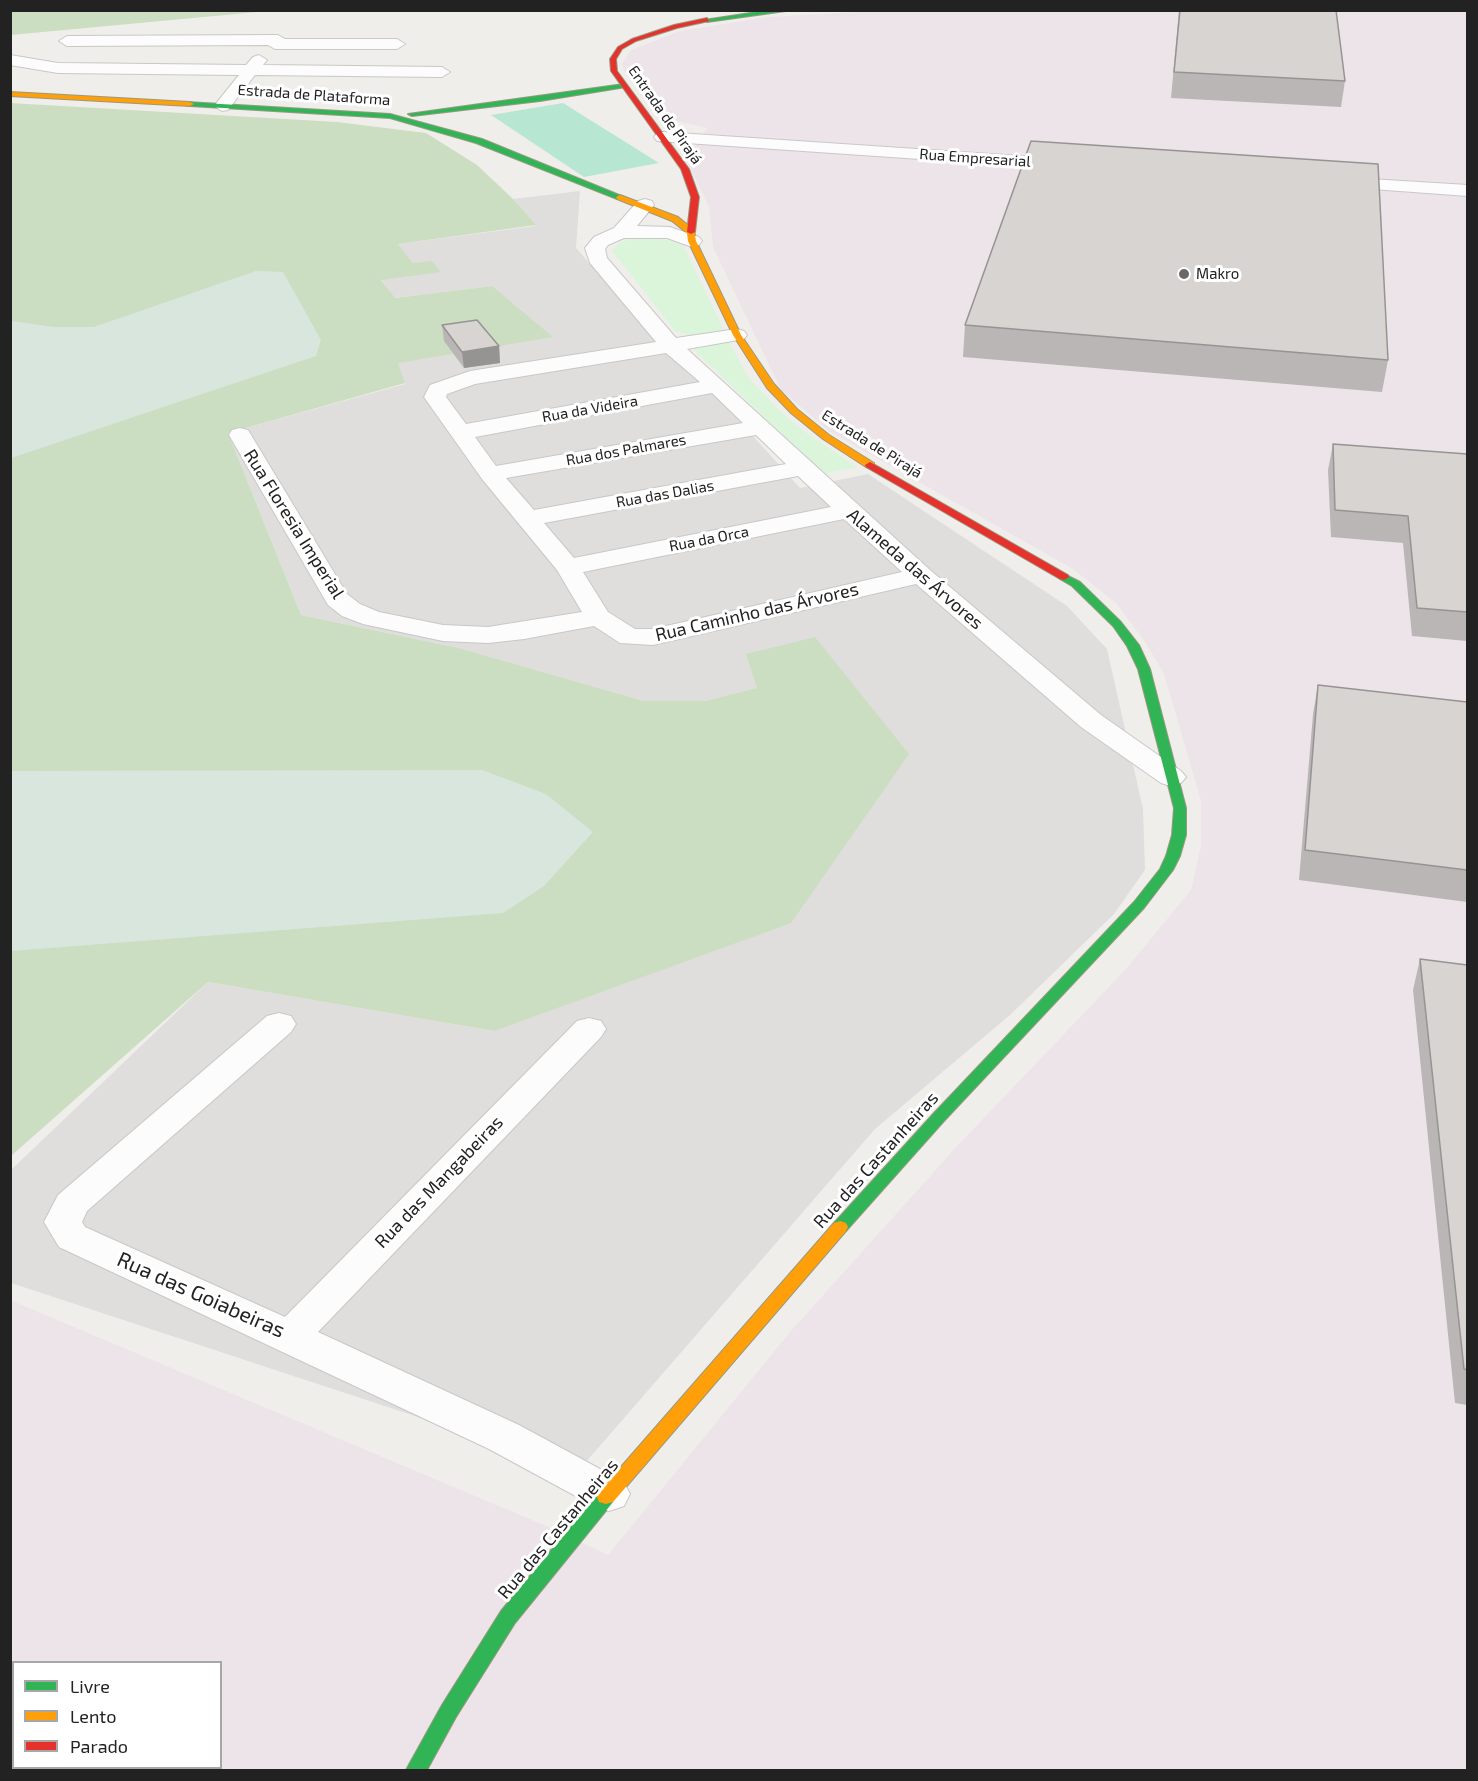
<!DOCTYPE html>
<html>
<head>
<meta charset="utf-8">
<style>
  body { margin:0 }
  #map { position:relative; width:1478px; height:1781px; overflow:hidden; background:#f0eeeb; font-family:"Exo 2",sans-serif }
  canvas { display:block }
  .frame { position:absolute; inset:0; border:12px solid #222; pointer-events:none }
  .legend { position:absolute; left:12px; top:1661px; width:210px; height:108px; box-sizing:border-box; background:#fff; border:2px solid #a7a7a7; margin:0; padding:8px 10px; list-style:none; font-size:18px; color:#222 }
  .legend li { display:flex; align-items:center; gap:12px; height:30px }
  .legend b { width:30px; border:2px solid #a7a7a7 }
</style>
</head>
<body>
<div id="map">
<canvas width="1478" height="1781"></canvas>
<div class="frame"></div>
<ul class="legend">
<li><b style="height:8px;background:#30b455"></b>Livre</li>
<li><b style="height:8px;background:#ff9f0a"></b>Lento</li>
<li><b style="height:8px;background:#e5322d"></b>Parado</li>
</ul>
</div>
<script>
const c = document.querySelector('canvas').getContext('2d');
c.lineJoin = 'round';
function paint(path, color) { c.fillStyle = color; c.fill(path, 'evenodd'); }
const toPath = rows => new Path2D(rows.map(r => 'M' + r).join(''));
function stroke(path, color, width, dash) { c.strokeStyle = color; c.lineWidth = width; c.lineCap = dash ? 'butt' : 'round'; c.setLineDash(dash || []); c.stroke(path); }
function label(font, color, halo, rows, align = 'center') {
  c.font = font + ' "Exo 2",sans-serif'; c.lineWidth = 6; c.setLineDash([]); c.textBaseline = 'middle'; c.strokeStyle = halo; c.fillStyle = color; for (const [text, x, y, turn = 0] of rows) {
    c.save(); c.translate(x, y); c.rotate((+turn || 0) * Math.PI / 180); c.textAlign = isNaN(turn) ? turn : align; if (halo) c.strokeText(text, 0, 0); c.fillText(text, 0, 0); c.restore();
  }
}
paint(toPath([
  [580,191,576,248,660,343,715,394,800,488,868,474,1067,606,1107,649,1143,809,1145,870,1114,914,1010,1015,875,1129,579,1470,11,1283,11,1170,208,982,494,1031,758,688,705,701,644,701,459,648,301,615,228,433,405,384,397,363,492,286,394,298,381,279,440,271,432,262,413,263,398,244,535,226,513,199]
]), '#dfdedc');
paint(toPath([
  [877,11,1467,11,1467,1770,11,1770,10,1300,544,1525,608,1555,790,1332,959,1144,1126,969,1191,890,1201,846,1201,801,1164,674,1145,642,1116,603,1073,569,829,431,781,390,713,247,709,207,684,155,705,138,703,133,708,128,668,119,656,112,647,104,625,72,622,64,631,50,680,31,768,17],
  [14,1662,220,1662,220,1768,14,1768]
]), '#ede4e9');
paint(toPath([
  [11,10,268,10,268,11,11,35],
  [10,103,337,122,426,133,477,165,513,199,536,225,398,244,413,263,432,261,441,272,381,280,395,298,492,286,553,337,398,363,405,383,228,433,301,615,459,648,644,701,705,701,757,688,746,654,815,637,909,754,791,923,494,1031,208,982,11,1156]
]), '#cbdec1');
paint(toPath([
  [256,271,283,272,321,340,316,356,11,458,11,317,12,321,54,327,94,327],
  [482,770,546,794,593,832,544,886,503,913,11,951,11,771]
]), '#d9e6de');
paint(toPath([
  [637,238,659,238,683,245,723,328,719,332,696,336,676,332,612,251,620,242],
  [729,342,748,377,781,412,802,430,857,467,824,474,693,349]
]), '#daf5da');
paint(toPath([
  [563,103,659,163,584,177,491,115]
]), '#b7e6d2');
const street = toPath([
  [278,35,285,39,397,39,405,44,397,49,275,49,268,45,67,46,59,41,67,36,278,35],
  [10,55,58,63,246,65,253,57,259,55,267,60,263,65,442,67,450,72,442,77,255,75,228,110,222,111,214,106,239,75,58,73,10,65,10,55],
  [663,132,1066,159,1072,160,1075,164,1072,168,1066,169,657,141,654,137,657,133,663,132],
  [1337,177,1468,185,1468,196,1331,186,1328,182,1331,178,1337,177],
  [645,199,652,201,654,205,637,226,670,227,699,237,702,241,699,245,692,247,667,238,624,238,608,245,605,249,607,258,676,338,737,329,744,331,747,335,744,339,687,349,930,570,1101,715,1181,771,1186,777,1181,783,1171,786,1161,783,1081,727,916,584,653,645,620,643,594,626,524,639,488,643,443,641,363,624,342,616,328,605,229,435,232,430,240,428,248,430,347,594,360,604,379,612,443,625,488,627,582,612,557,570,482,479,424,397,430,385,470,371,656,342,590,263,585,248,594,237,614,228,638,201,645,199],
  [666,353,700,382,466,424,446,397,447,394,475,384,666,353],
  [712,393,743,423,496,466,475,437,712,393],
  [756,435,786,464,534,510,506,478,756,435],
  [798,476,831,507,574,558,544,523,798,476],
  [844,519,902,572,653,629,635,629,608,612,583,572,844,519],
  [279,1013,291,1016,296,1024,291,1032,87,1211,82,1222,85,1227,285,1317,577,1021,589,1018,601,1021,606,1029,601,1037,318,1332,519,1425,624,1482,630,1494,624,1506,609,1511,594,1506,489,1449,59,1247,44,1222,58,1195,267,1016,279,1013]
]);
const fast = toPath([
  [770,10,793,10,707,22,704,20,770,10],
  [624,84,626,87,540,101,412,116,408,114,624,84],
  [187,102,390,114,482,139,624,197,617,199,476,143,390,118,190,106,187,106,187,102],
  [1064,574,1080,582,1121,622,1139,645,1150,669,1186,808,1186,835,1180,856,1173,870,1144,908,944,1121,846,1231,834,1231,832,1227,834,1223,934,1113,1134,902,1160,869,1166,856,1172,835,1174,808,1138,669,1127,646,1113,626,1072,586,1060,579,1059,577,1064,574],
  [606,1490,613,1492,615,1497,613,1502,515,1623,456,1717,427,1770,406,1770,442,1705,501,1611,599,1492,606,1490]
]);
const slow = toPath([
  [10,92,190,102,194,104,190,106,10,96,10,92],
  [620,195,678,217,694,230,696,241,741,335,774,384,797,409,829,435,874,463,874,467,866,467,823,439,791,413,767,388,733,335,688,241,687,233,672,221,617,199,616,197,620,195],
  [840,1221,846,1223,848,1227,846,1231,613,1502,606,1504,599,1502,597,1497,599,1492,834,1223,840,1221]
]);
const jam = toPath([
  [707,18,709,21,677,28,636,41,622,49,616,59,617,71,689,169,699,197,695,232,691,234,687,232,691,197,681,169,611,71,610,59,618,47,632,39,674,25,707,18],
  [870,462,1068,575,1069,577,1064,580,1060,579,866,467,865,465,870,462]
]);
stroke(street, '#c9c8c7', 2);
stroke(fast, '#999a82', 2);
stroke(slow, '#999a82', 2);
stroke(jam, '#999a82', 2);
paint(street, '#fdfcfc');
paint(fast, '#30b455');
paint(slow, '#ff9f0a');
paint(jam, '#e5322d');
paint(toPath([
  [1179,10,1345,81,1341,107,1171,98],
  [442,325,499,346,500,363,464,368,444,341],
  [965,325,1388,360,1382,392,963,357],
  [1333,444,1467,454,1467,641,1412,636,1403,543,1331,537,1328,470],
  [1318,685,1467,702,1467,902,1299,880,1313,714],
  [1420,959,1467,965,1467,1405,1455,1403,1413,990]
]), '#b9b6b5');
paint(toPath([
  [499,346,500,363,464,368,462,352]
]), '#969493');
const building = toPath([
  [1180,10,1336,10,1345,81,1174,72,1180,10],
  [1031,141,1378,164,1388,360,965,325,1031,141],
  [477,320,499,346,462,352,442,325,477,320],
  [1333,444,1467,454,1467,612,1417,608,1408,516,1335,510,1333,444],
  [1318,685,1467,702,1467,870,1305,850,1318,685],
  [1420,959,1467,965,1467,1370,1464,1369,1420,959]
]);
paint(building, '#d7d4d2');
stroke(building, '#969493', 1.5);
for (const [x, y, r, color] of [
  [1184,274,6,"#6a6968"]
]) { const dot = new Path2D(); dot.arc(x, y, r, 0, 2 * Math.PI); c.fillStyle = color; c.fill(dot); stroke(dot, '#fff', 2); }
label('15px', '#222', '#fff', [
  ["Estrada de Plataforma",314,95,4],
  ["Entrada de Pirajá",665,115,55],
  ["Rua Empresarial",975,158,4],
  ["Rua da Videira",590,409,-10],
  ["Estrada de Pirajá",872,444,32],
  ["Rua dos Palmares",626,450,-10],
  ["Rua das Dalias",665,494,-10],
  ["Rua da Orca",709,539,-11]
]);
label('15px', '#222', '#fff', [
  ["Makro",1196,274]
], 'left');
label('18px', '#222', '#fff', [
  ["Rua Floresia Imperial",294,524,58],
  ["Alameda das Árvores",915,569,41],
  ["Rua Caminho das Árvores",757,612,-13],
  ["Rua das Castanheiras",876,1160,-48],
  ["Rua das Mangabeiras",439,1182,-46],
  ["Rua das Castanheiras",558,1529,-50]
]);
label('21px', '#222', '#fff', [
  ["Rua das Goiabeiras",201,1295,24]
]);
</script>
</body>
</html>
